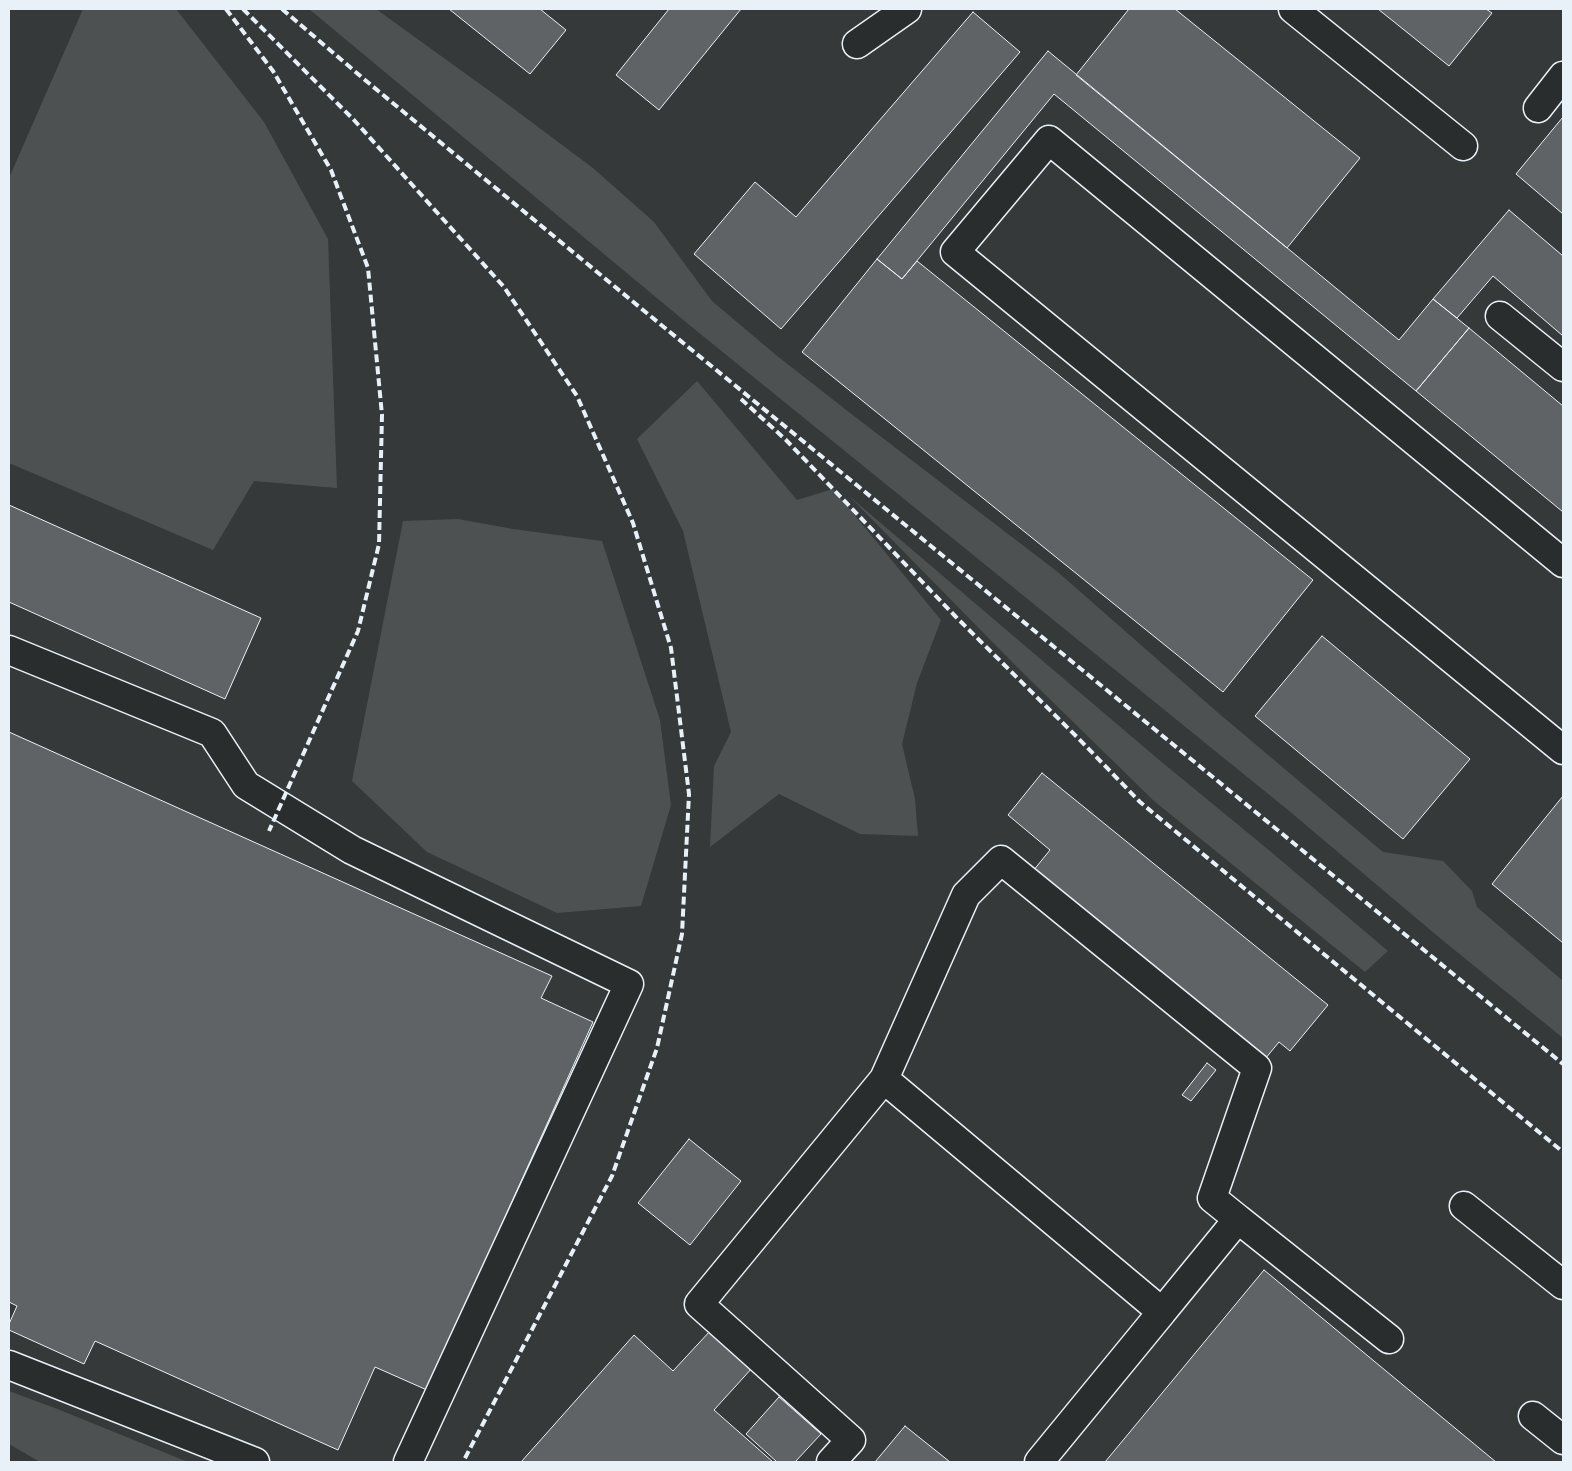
<!DOCTYPE html>
<html>
<head>
<meta charset="utf-8">
<style>
  body { margin:0 }
  #map { position:relative; width:1572px; height:1471px; overflow:hidden; background:#35393a; font-family:"Balsamiq Sans",sans-serif }
  canvas { display:block }
  .frame { position:absolute; inset:0; border:10px solid #e8f1f8; pointer-events:none }
</style>
</head>
<body>
<div id="map">
<canvas width="1572" height="1471"></canvas>
<div class="frame"></div>
</div>
<script>
const c = document.querySelector('canvas').getContext('2d');
c.lineJoin = 'round';
function paint(path, color) { c.fillStyle = color; c.fill(path, 'evenodd'); }
const toPath = rows => new Path2D(rows.map(r => 'M' + r).join(''));
function stroke(path, color, width, dash) { c.strokeStyle = color; c.lineWidth = width; c.lineCap = dash ? 'butt' : 'round'; c.setLineDash(dash || []); c.stroke(path); }
paint(toPath([
  [83,9,176,9,264,122,328,239,337,488,254,481,213,550,9,463,9,178],
  [309,9,376,9,502,100,593,168,654,222,712,301,776,355,854,416,1059,573,1216,711,1383,852,1443,861,1472,891,1477,907,1563,981,1563,1038,1441,939,1288,810,693,328],
  [697,381,797,500,833,489,941,620,917,683,902,744,915,799,918,836,860,834,779,794,710,847,714,766,731,732,683,531,637,439],
  [849,496,1158,759,1270,851,1388,951,1365,972,1154,801,1017,667],
  [458,519,513,529,602,541,660,720,671,805,641,906,557,913,427,852,352,781,403,521],
  [9,1391,60,1410,188,1462,40,1462,9,1444]
]), '#4d5152');
const building = toPath([
  [449,9,540,9,566,30,530,74,449,9],
  [669,9,741,9,659,110,616,75,669,9],
  [1129,9,1175,9,1360,158,1287,248,1076,75,1129,9],
  [1378,9,1486,9,1492,13,1449,66,1378,9],
  [973,12,1020,52,781,329,694,254,755,182,796,217,973,12],
  [1048,51,1399,340,1433,299,1469,328,1416,391,1054,94,902,279,877,259,1048,51],
  [1563,117,1563,214,1516,174,1563,117],
  [1509,210,1563,256,1563,336,1493,276,1457,318,1433,299,1509,210],
  [877,259,902,279,917,261,1313,580,1223,692,802,352,877,259],
  [1469,328,1563,406,1563,512,1416,391,1469,328],
  [9,505,261,618,225,699,9,602,9,505],
  [1322,636,1470,759,1403,839,1255,716,1322,636],
  [9,732,552,976,541,998,593,1022,427,1390,375,1367,338,1450,95,1341,84,1364,9,1330,9,1324,17,1306,9,1302,9,732],
  [1042,773,1328,1005,1290,1051,1279,1042,1265,1059,1033,871,1050,850,1008,815,1042,773],
  [1563,796,1563,943,1492,884,1563,796],
  [1207,1063,1216,1070,1191,1101,1182,1095,1207,1063],
  [689,1139,741,1181,690,1245,638,1203,689,1139],
  [1264,1270,1496,1462,1105,1462,1264,1270],
  [711,1330,753,1367,714,1410,773,1462,521,1462,634,1335,673,1371,711,1330],
  [779,1397,821,1434,795,1462,777,1462,746,1434,779,1397],
  [905,1426,950,1462,875,1462,905,1426]
]);
paint(building, '#5f6365');
stroke(building, '#e8f1f8', 1);
const minor = toPath([
  [1293,9,1463,146],
  [857,44,907,9],
  [1538,108,1563,76],
  [1500,316,1563,367],
  [1563,563,1049,140,955,252,1563,750],
  [9,650,212,733,246,785,352,850,629,984,408,1462],
  [884,1079,1162,1312,1039,1462],
  [1464,1206,1563,1285],
  [1162,1312,1238,1219,1389,1339],
  [9,1365,255,1462],
  [1533,1416,1563,1440],
  [831,1462,851,1440,699,1304,884,1079,966,895,1001,860,1257,1068,1212,1198,1238,1219]
]);
stroke(minor, '#e8f1f8', 31);
stroke(minor, '#2a2d2e', 28);
stroke(toPath([
  [226,9,273,71,331,170,368,268,382,415,379,544,358,631,269,831],
  [243,9,354,120,504,287,577,396,633,523,671,648,689,794,682,934,657,1048,612,1176,463,1462],
  [282,9,365,80,643,310,1563,1064],
  [741,399,786,440,956,617,1078,738,1140,802,1563,1152]
]), '#e8f1f8', 4, [8, 4]);
</script>
</body>
</html>
